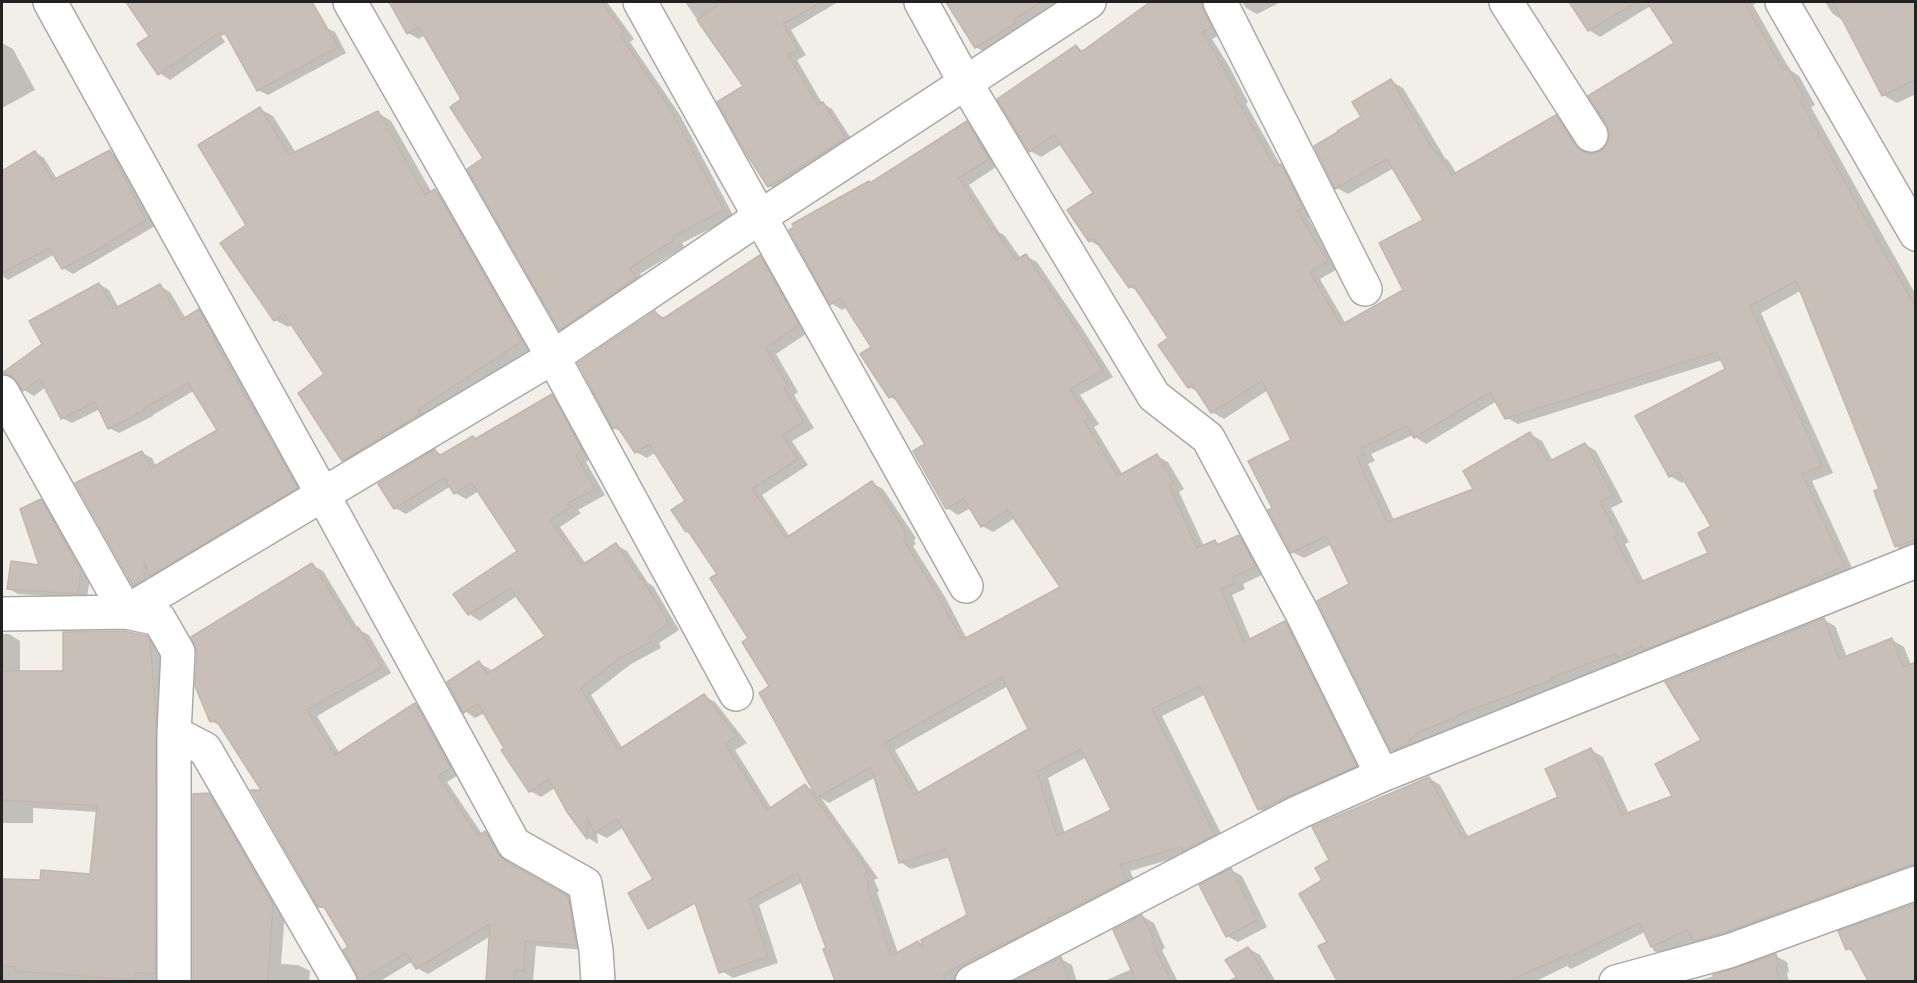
<!DOCTYPE html>
<html>
<head>
<meta charset="utf-8">
<style>
  body { margin:0 }
  #map { position:relative; width:1917px; height:983px; overflow:hidden; background:#f2efe9; font-family:Barlow,sans-serif }
  canvas { display:block }
  .frame { position:absolute; inset:0; border:3px solid #222; pointer-events:none }
</style>
</head>
<body>
<div id="map">
<canvas width="1917" height="983"></canvas>
<div class="frame"></div>
</div>
<script>
const g = document.querySelector('canvas').getContext('2d');
g.lineJoin = 'round';
function fillPath(path, color) {
  g.fillStyle = color;
  g.fill(path, 'evenodd');
}
function shape(rows) {
  const path = new Path2D();
  for (const r of rows) {
    path.moveTo(r[0], r[1]);
    for (let i = 2; i < r.length; i += 2) path.lineTo(r[i], r[i + 1]);
  }
  return path;
}
function trace(path, color, width, dash) {
  g.strokeStyle = color;
  g.lineWidth = width;
  g.lineCap = dash ? 'butt' : 'round';
  g.setLineDash(dash || []);
  g.stroke(path);
}
const shadow = shape([
  [128,2,199,2,216,28,211,14,232,2,290,2,310,35,325,27,335,32,346,53,268,95,258,90,230,38,218,31,225,42,170,80,159,73,151,37],
  [390,2,607,2,634,39,630,42,680,115,734,217,682,243,684,247,640,274,646,285,571,335,560,329,463,99,425,35,419,39,408,33],
  [685,2,838,2,791,30,806,55,797,60,822,103,832,109,854,143,779,192,770,186,746,150,745,87],
  [959,2,1062,2,987,54,976,47,951,7],
  [1153,2,1214,2,1222,34,1212,39,1229,66,1248,102,1246,104,1281,166,1292,172,1314,214,1308,218,1339,268,1320,279,1346,324,1405,290,1425,220,1394,168,1348,194,1337,188,1363,117,1391,81,1403,88,1445,158,1448,160,1457,174,1556,117,1568,124,1587,154,1593,155,1602,152,1676,43,1652,5,1600,37,1589,30,1571,2,1757,2,1753,5,1790,70,1799,76,1815,105,1811,107,1916,295,1916,550,1907,553,1896,546,1881,490,1802,290,1761,313,1833,473,1812,481,1854,572,1561,684,1562,687,1468,721,1469,723,1404,757,1392,750,1351,584,1332,544,1304,558,1292,552,1274,509,1293,441,1268,390,1224,419,1212,412,1200,393,1189,387,1170,338,1141,293,1130,287,1101,247,1090,241,1095,194,1062,144,1041,157,1030,151,1076,47,1084,51],
  [1722,360,1727,370,1670,476,1682,483,1686,480,1713,526,1710,554,1644,582,1625,544,1629,542,1611,508,1623,502,1596,451,1585,444,1553,461,1542,441,1530,434,1475,490,1394,520,1368,464,1375,461,1371,454,1413,435,1415,437,1426,444,1497,401,1507,418,1518,424],
  [1242,2,1281,2,1257,14,1246,8],
  [1825,2,1916,2,1916,94,1897,103,1883,95,1844,21,1833,14],
  [2,43,13,49,35,90,2,108],
  [260,109,273,116,296,153,378,113,391,121,432,193,435,191,448,198,535,349,356,468,343,460,326,375,293,324,288,327,275,320,248,226],
  [967,123,978,129,999,165,969,185,999,232,1005,236,1021,259,1026,256,1037,262,1082,328,1113,377,1080,395,1099,424,1094,427,1123,475,1157,456,1168,462,1184,489,1179,492,1204,546,1215,541,1221,545,1239,537,1250,543,1266,573,1243,584,1245,589,1232,595,1251,640,1285,622,1296,629,1367,772,1270,815,1259,809,1206,694,1162,716,1225,841,1189,854,1130,871,1137,886,953,982,837,982,825,950,828,949,803,882,759,905,778,963,733,978,722,971,698,906,694,903,624,827,607,838,597,833,598,844,588,838,569,811,555,788,541,797,530,791,485,713,475,718,465,711,479,663,490,669,492,673,548,637,517,596,480,621,469,614,519,551,479,491,466,499,455,493,451,486,406,514,395,508,435,451,443,455,473,438,477,440,552,396,563,402,592,457,586,462,605,495,578,510,581,513,560,527,586,564,616,545,627,551,648,583,653,586,679,630,659,643,661,648,631,664,591,695,623,749,704,696,715,702,747,743,735,750,772,809,805,786,815,791,750,639,719,574,692,534,687,531,673,510,687,502,656,452,647,458,636,452,624,433,614,428,655,312,666,319,760,257,771,263,809,332,776,354,798,392,794,395,814,428,792,441,808,465,762,495,790,537,872,483,883,489,916,538,914,540,916,544,913,546,945,597,967,639,1063,587,1015,518,993,532,982,526,971,508,958,515,947,508,927,445,899,402,890,397,873,348,847,307,842,310,831,303,871,184],
  [1008,686,1030,730,920,794,895,750],
  [1087,757,1113,811,1065,834,1048,778],
  [876,777,900,862,911,869,950,857,969,916,924,946,918,943,898,953,877,892,879,891,874,880,878,878,821,798,829,803],
  [35,152,44,158,57,179,110,152,120,157,155,226,73,274,63,268,55,254,8,280,2,276,2,173],
  [99,284,109,290,119,308,160,286,170,292,186,319,199,311,209,317,306,494,144,591,134,585,142,453,152,458,156,466,219,431,195,390,153,415,153,416,119,433,109,428,100,409,72,423,62,418,46,387,34,396,24,390,17,380,2,374,44,345],
  [41,501,50,506,90,577,87,598,18,594,9,589,41,566],
  [312,565,323,571,359,630,369,635,391,673,317,716,340,754,415,704,426,710,460,774,447,782,482,834,485,832,496,838,508,861,515,867,578,904,586,950,536,946,533,982,487,982,491,936,428,974,417,968,413,961,379,982,360,981,350,947,329,911,319,906,263,791,222,727,211,721],
  [1824,620,1835,626,1847,657,1892,640,1904,647,1911,665,1916,749,1916,873,1666,958,1654,951,1645,932,1571,969,1567,966,1534,982,1339,982,1320,947,1329,942,1324,881,1331,861,1429,778,1440,785,1469,838,1560,798,1591,750,1603,757,1629,814,1675,797,1704,740],
  [2,634,9,634,20,641,20,673,65,673,146,637,158,644,161,649,166,982,2,982,2,880,42,882,91,876,98,812,33,808,33,823,2,823],
  [209,795,220,802,285,912,281,964,298,965,310,971,309,982,194,982,194,796],
  [1231,870,1242,876,1267,927,1238,942,1227,936],
  [1916,904,1916,982,1870,982,1855,953,1847,949],
  [1142,916,1154,923,1165,948,1162,950,1178,982,1102,982,1132,969],
  [1248,948,1260,955,1276,982,1225,982,1237,976],
  [1776,956,1787,962,1789,972,1787,973,1789,982,1694,982,1734,970],
  [1061,959,1072,965,1077,982,1019,982]
]);
const building = shape([
  [126,2,312,2,338,47,257,91,225,33,221,35,220,32,158,75,137,44,149,36,126,2],
  [389,2,602,2,624,32,620,35,669,107,724,210,672,237,674,240,630,268,636,278,559,330,467,169,483,158,450,107,461,99,419,27,407,34,389,2],
  [722,2,822,2,783,24,798,50,788,55,818,105,823,102,846,138,768,187,744,150,717,102,743,86,697,20,722,2],
  [946,2,1042,2,1014,19,1016,23,975,48,946,2],
  [1150,2,1201,2,1203,10,1212,27,1202,32,1218,58,1238,95,1235,97,1275,167,1281,164,1303,208,1297,211,1328,261,1310,272,1341,325,1403,290,1379,243,1423,220,1387,159,1335,189,1314,146,1338,132,1337,131,1361,117,1352,102,1391,79,1435,153,1437,152,1452,175,1556,115,1576,146,1583,152,1592,154,1602,150,1607,144,1610,134,1607,125,1588,96,1674,43,1647,2,1744,2,1783,70,1788,67,1804,98,1800,100,1875,237,1916,307,1916,539,1895,547,1874,491,1879,489,1796,281,1750,306,1822,466,1802,474,1844,566,1811,581,1811,583,1644,650,1642,646,1617,658,1615,654,1550,678,1552,680,1458,715,1458,716,1415,734,1416,736,1409,740,1410,743,1391,751,1317,601,1349,584,1326,536,1291,553,1268,510,1272,508,1248,461,1291,440,1262,381,1211,413,1193,385,1188,388,1158,345,1168,338,1133,285,1129,288,1094,238,1089,242,1067,210,1093,193,1054,135,1029,152,997,99,1076,45,1081,52,1150,2],
  [1717,352,1725,369,1635,416,1669,477,1679,472,1711,526,1698,533,1708,553,1638,583,1614,537,1618,535,1600,502,1613,495,1585,443,1548,462,1530,432,1463,471,1473,489,1387,522,1357,458,1364,454,1361,448,1407,426,1414,438,1490,392,1505,419,1717,352],
  [1569,2,1637,2,1588,31,1569,2],
  [1833,2,1916,2,1916,79,1882,96,1833,2],
  [260,107,289,155,378,111,425,195,435,189,522,341,418,410,420,414,342,461,298,393,324,374,284,314,274,321,220,243,246,225,198,145,260,107],
  [967,121,989,159,959,178,991,229,994,228,1016,260,1026,254,1071,321,1103,370,1070,389,1089,418,1084,421,1118,476,1157,454,1174,483,1169,485,1197,548,1215,540,1217,545,1239,535,1256,566,1233,577,1235,583,1221,589,1244,642,1285,621,1357,766,1258,810,1200,686,1152,709,1215,835,1183,851,1181,847,1120,865,1127,880,1075,907,1047,919,1048,921,1004,944,1003,943,943,975,947,981,835,981,823,949,826,948,798,873,749,899,768,957,719,973,695,903,648,929,628,893,653,879,617,819,595,833,587,817,587,839,567,812,549,779,529,792,501,750,504,748,478,704,463,713,447,682,479,661,487,674,545,636,510,588,468,615,453,594,517,551,472,483,454,494,444,478,394,509,378,484,435,449,439,456,473,436,475,439,552,394,582,450,576,455,595,489,568,503,571,507,550,520,582,565,616,543,640,579,642,578,669,623,649,637,651,642,620,658,581,688,618,750,704,694,737,736,725,744,767,810,805,784,869,872,864,874,869,885,867,886,891,956,918,941,923,948,921,940,967,915,946,849,899,863,871,767,817,798,759,693,769,686,742,642,748,638,710,578,717,574,688,531,686,532,671,510,685,501,649,444,635,453,617,426,613,429,578,363,655,311,661,320,760,255,799,325,766,348,788,386,784,388,804,422,782,435,798,459,752,489,786,538,872,481,906,532,904,533,906,537,903,539,934,589,962,640,1060,587,1008,510,981,527,964,499,946,509,913,451,925,444,893,395,889,398,860,354,871,347,840,298,830,305,789,230,794,227,792,224,869,181,870,183,967,121],
  [1002,677,1028,729,914,795,885,743,1002,677],
  [1081,749,1111,810,1057,836,1037,772,1081,749],
  [110,150,146,220,110,242,110,243,62,269,49,248,2,273,2,171,35,151,53,180,110,150],
  [99,283,114,309,160,284,181,320,199,309,216,340,214,341,298,488,150,576,144,561,145,579,133,586,75,483,142,451,151,468,217,430,188,383,144,409,144,411,108,429,95,402,61,419,40,379,23,391,12,376,2,373,42,344,29,321,99,283],
  [41,499,81,571,78,594,7,589,11,561,39,565,20,509,41,499],
  [312,563,354,630,358,627,382,667,307,710,335,755,415,703,451,768,438,776,478,836,485,831,498,853,504,860,568,896,576,945,525,941,524,971,515,970,514,981,486,981,490,924,416,969,406,953,359,981,356,973,343,950,348,947,324,907,318,907,251,790,261,790,216,720,210,722,195,686,197,653,191,637,312,563],
  [1824,618,1839,659,1892,638,1903,667,1916,662,1916,865,1910,865,1723,933,1694,941,1687,930,1651,947,1640,923,1569,957,1568,954,1509,981,1337,981,1318,946,1327,942,1299,894,1322,880,1315,868,1329,860,1312,827,1429,777,1463,839,1558,797,1545,769,1591,748,1622,815,1672,796,1655,764,1701,740,1665,682,1824,618],
  [124,631,147,636,150,641,156,712,155,974,135,973,134,980,14,971,15,967,2,966,2,879,40,880,41,870,90,874,97,806,2,800,2,671,63,671,63,632,124,631],
  [209,793,273,905,268,981,193,981,193,794,209,793],
  [1231,868,1257,920,1226,937,1199,885,1231,868],
  [1916,903,1916,981,1868,981,1850,947,1846,950,1838,931,1916,903],
  [1142,915,1155,942,1152,943,1171,981,1136,981,1113,930,1142,915],
  [1248,947,1269,981,1239,981,1225,960,1248,947],
  [1776,954,1779,966,1776,967,1779,981,1716,981,1713,975,1776,954],
  [1061,957,1069,981,1017,981,1017,980,1061,957]
]);
const minor = shape([
  [50,2,323,495,514,844,585,884,596,950,598,982],
  [350,2,553,357,736,694],
  [640,2,966,586],
  [921,2,965,82,1154,396,1208,438,1302,613,1382,775],
  [1220,2,1365,289],
  [1506,2,1591,135],
  [1782,2,1916,234],
  [2,392,126,612,159,619,178,652,174,733,174,982],
  [2,614,126,612,553,357,760,217,1089,2],
  [174,733,205,749,340,982],
  [972,982,1299,812,1382,775,1916,561],
  [1616,982,1729,951,1916,883]
]);
fillPath(shadow, '#0003');
fillPath(building, '#c7bfb8');
trace(building, '#c4b6ab', 1.5);
trace(minor, '#a9a9a9', 36);
trace(minor, '#fff', 33);
</script>
</body>
</html>
